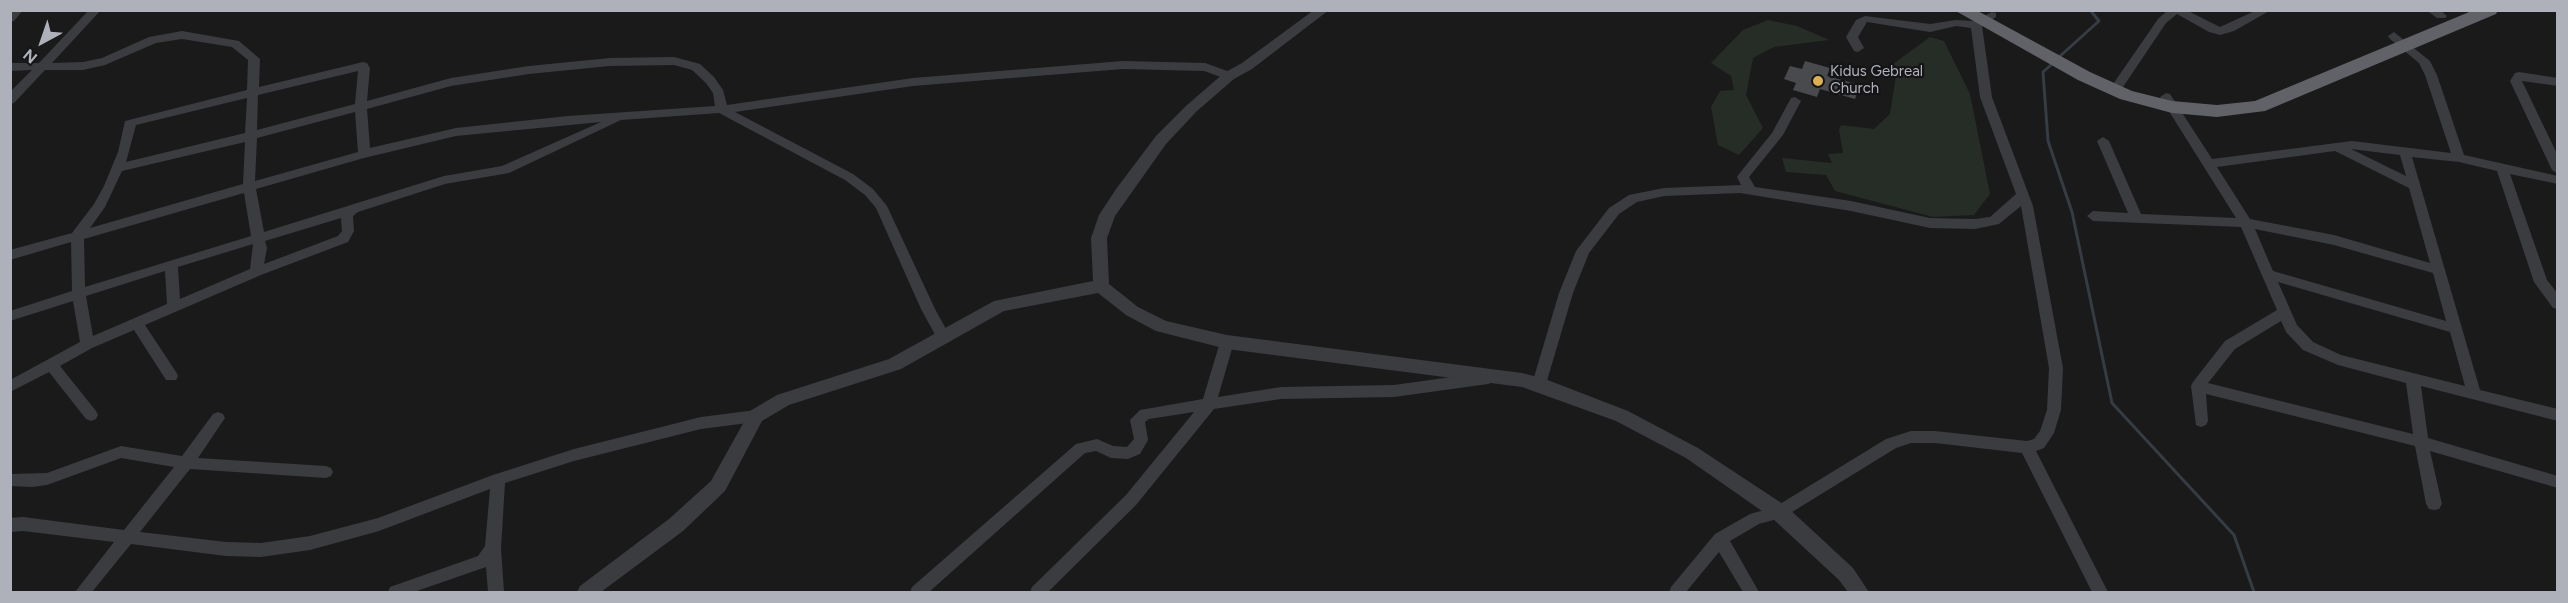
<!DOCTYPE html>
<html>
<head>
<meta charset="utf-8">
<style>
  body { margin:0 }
  #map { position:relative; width:2568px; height:603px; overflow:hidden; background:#1a1a1b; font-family:Figtree,sans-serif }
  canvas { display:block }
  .frame { position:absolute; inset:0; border:12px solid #aeb1b9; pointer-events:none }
  .north { position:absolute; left:12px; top:12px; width:60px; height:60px; -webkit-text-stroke:4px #151517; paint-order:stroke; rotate:220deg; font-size:16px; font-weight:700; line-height:24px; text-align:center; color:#aeb1b9 }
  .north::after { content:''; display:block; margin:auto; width:21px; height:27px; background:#aeb1b9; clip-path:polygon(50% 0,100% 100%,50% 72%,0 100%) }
</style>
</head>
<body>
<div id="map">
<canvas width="2568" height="603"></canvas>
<div class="frame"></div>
<div class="north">N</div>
</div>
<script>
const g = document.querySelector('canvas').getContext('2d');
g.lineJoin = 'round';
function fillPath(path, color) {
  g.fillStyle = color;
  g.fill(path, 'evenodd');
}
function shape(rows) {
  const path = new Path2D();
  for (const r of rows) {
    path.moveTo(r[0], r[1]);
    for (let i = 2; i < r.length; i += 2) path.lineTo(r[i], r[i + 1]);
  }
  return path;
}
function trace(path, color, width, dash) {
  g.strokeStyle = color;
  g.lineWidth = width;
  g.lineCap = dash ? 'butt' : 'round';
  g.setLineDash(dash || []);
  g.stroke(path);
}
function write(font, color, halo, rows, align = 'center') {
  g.font = font + ' Figtree,sans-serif';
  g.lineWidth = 4.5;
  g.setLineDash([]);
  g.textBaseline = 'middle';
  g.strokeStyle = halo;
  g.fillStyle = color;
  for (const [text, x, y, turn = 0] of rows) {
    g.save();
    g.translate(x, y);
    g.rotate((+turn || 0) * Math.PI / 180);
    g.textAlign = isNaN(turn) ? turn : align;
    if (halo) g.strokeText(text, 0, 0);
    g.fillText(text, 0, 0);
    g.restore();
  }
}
const green = shape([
  [1768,20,1797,26,1829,40,1774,47,1753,58,1746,95,1763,128,1739,155,1718,145,1711,107,1720,91,1734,90,1731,76,1711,63,1743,30],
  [1930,37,1944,41,1970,94,1990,194,1974,215,1933,217,1835,191,1826,175,1786,172,1782,158,1832,163,1828,154,1843,153,1839,130,1841,125,1874,129,1890,114,1896,76,1893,64]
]);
const stream = shape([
  [2059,57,2099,21,2090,10],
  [2052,64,2043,72,2048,141,2072,212,2112,403,2234,535,2254,592]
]);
const building = shape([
  [1805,61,1830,68,1827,76,1860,85,1855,99,1820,89,1817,97,1793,90,1796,83,1784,79,1790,66,1802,69]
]);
const minor = shape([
  [11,10,23,10,14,21,10,22,11,10],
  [89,10,101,10,52,63,83,62,102,58,149,37,182,31,239,41,260,59,259,87,363,62,367,63,370,68,367,101,451,78,529,66,610,58,674,57,700,64,714,77,723,90,727,105,913,78,1123,61,1205,63,1233,73,1235,76,1229,80,1204,71,1123,69,913,86,735,112,853,174,873,189,887,206,935,309,951,338,949,342,944,343,939,342,921,309,876,208,865,195,845,180,719,113,621,120,509,173,445,184,358,212,353,216,354,231,348,242,261,275,145,325,176,372,178,376,176,380,166,380,134,330,92,348,60,366,96,411,98,415,96,419,91,421,86,419,49,372,10,392,10,380,80,342,73,301,10,321,10,311,72,291,71,242,10,260,10,250,72,233,94,204,104,186,118,152,125,121,247,90,248,60,232,47,182,39,156,43,105,65,83,70,45,70,14,103,10,104,10,92,32,70,10,71,10,63,39,63,89,10],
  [674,65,692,70,706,83,713,93,715,106,568,116,456,128,370,148,367,109,451,86,529,74,610,66,674,65],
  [358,71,355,104,257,130,258,95,358,71],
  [247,98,245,133,126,162,136,125,247,98],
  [355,112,358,152,255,181,257,138,355,112],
  [601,122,502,166,444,176,264,232,256,189,364,158,456,136,601,122],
  [245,142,243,184,90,228,105,207,122,171,245,142],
  [244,193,251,236,85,287,84,239,244,193],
  [341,218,342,231,338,236,264,264,267,248,265,241,341,218],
  [253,244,250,269,180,299,178,267,253,244],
  [165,271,167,304,93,336,86,296,165,271],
  [2168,10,2186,10,2220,27,2257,10,2271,10,2234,31,2220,35,2209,32,2177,14,2166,23,2119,93,2111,93,2109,90,2111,87,2158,19,2168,10],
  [2426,10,2440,10,2447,16,2445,18,2437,18,2426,10],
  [1992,12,1996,13,1996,17,1982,26,1992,97,2033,206,2063,368,2061,410,2054,433,2044,448,2036,451,2108,592,2092,592,2022,453,1935,443,1911,443,1896,448,1784,517,1759,524,1730,541,1759,592,1743,592,1719,552,1686,592,1669,592,1671,587,1715,534,1750,514,1775,507,1886,439,1911,431,1935,431,2027,441,2034,439,2040,431,2047,410,2049,368,2021,206,1999,224,1975,229,1930,228,1851,211,1740,193,1664,196,1637,202,1619,214,1589,253,1573,293,1546,384,1544,388,1539,390,1534,388,1532,384,1559,293,1576,251,1609,208,1629,195,1664,188,1741,185,1737,177,1739,174,1772,133,1791,98,1795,97,1801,101,1783,135,1749,177,1755,187,1851,201,1930,218,1975,219,1990,217,2016,194,1980,97,1971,28,1956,26,1930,32,1867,22,1858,37,1864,48,1858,52,1854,51,1846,37,1856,20,1865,16,1930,24,1956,20,1974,21,1992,12],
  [2394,32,2430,61,2437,75,2464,155,2558,176,2558,184,2510,174,2547,280,2558,294,2558,309,2553,308,2534,282,2497,171,2459,162,2412,157,2480,390,2558,409,2558,421,2421,386,2428,438,2558,476,2558,488,2430,451,2442,504,2439,509,2434,510,2429,509,2426,504,2415,446,2206,394,2208,421,2206,425,2201,427,2196,425,2191,386,2193,382,2225,341,2277,310,2241,227,2093,221,2087,216,2093,211,2128,213,2097,141,2103,137,2109,141,2141,214,2236,218,2160,97,2166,93,2170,94,2212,159,2352,141,2451,153,2425,75,2419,63,2390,39,2388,36,2394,32],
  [2351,149,2400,155,2406,176,2351,149],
  [2335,151,2409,188,2430,263,2334,235,2250,219,2217,167,2335,151],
  [2255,229,2334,245,2433,273,2446,321,2273,271,2255,229],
  [2278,282,2450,332,2465,386,2341,355,2313,342,2297,325,2278,282],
  [2281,321,2286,332,2303,350,2338,365,2406,383,2413,434,2208,383,2235,349,2281,321],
  [2519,72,2558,78,2558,86,2522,81,2558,156,2558,174,2552,170,2510,81,2515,73,2519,72],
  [1227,337,1232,338,1234,342,1218,397,1281,387,1394,385,1488,372,1493,374,1495,378,1493,382,1488,384,1394,397,1281,399,1214,409,1136,505,1048,592,1030,592,1032,587,1126,495,1194,412,1149,419,1145,422,1148,440,1140,454,1128,459,1111,458,1096,451,1085,453,929,592,910,592,912,587,1076,444,1097,439,1113,446,1127,447,1134,439,1130,420,1140,410,1203,399,1220,342,1222,338,1227,337],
  [756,410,761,412,763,416,761,420,756,422,701,429,574,461,505,483,501,548,504,592,488,592,486,567,414,592,388,592,390,587,478,556,485,546,490,489,379,531,310,550,261,557,226,556,131,544,92,592,75,592,114,542,23,531,10,532,10,518,23,517,124,530,174,467,121,458,47,485,32,487,10,486,10,474,47,473,121,446,182,456,213,414,218,412,223,414,225,418,198,458,326,466,331,468,333,472,331,476,326,478,190,469,140,532,226,542,261,543,310,536,378,518,493,475,574,449,701,417,756,410]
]);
const tertiary = shape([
  [1314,10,1329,10,1252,69,1234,79,1197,111,1166,144,1115,216,1107,238,1109,284,1138,307,1166,321,1227,335,1522,373,1545,379,1628,411,1698,448,1786,506,1853,568,1869,592,1848,592,1839,580,1772,518,1686,458,1616,421,1522,387,1227,349,1156,331,1126,315,1098,293,1004,311,901,369,789,405,762,421,725,491,683,531,601,592,577,592,580,586,669,519,711,481,750,411,777,395,889,359,994,301,1093,281,1091,238,1099,215,1116,189,1156,136,1187,105,1224,73,1242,63,1314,10]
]);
const trunk = shape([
  [1954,10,1976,10,2090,72,2132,91,2172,101,2217,105,2255,101,2474,10,2498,10,2496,14,2265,111,2217,117,2172,113,2120,99,2078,80,1954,10]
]);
const markers = [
  [1818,81,6,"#ddaf50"]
];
const poiNames = [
  ["Kidus Gebreal",1830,72],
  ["Church",1830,89]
];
fillPath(green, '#262d27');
trace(stream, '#353c43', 3);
fillPath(building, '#494a4d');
fillPath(minor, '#3b3c40');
fillPath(tertiary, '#3b3c40');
fillPath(trunk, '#606268');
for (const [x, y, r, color] of markers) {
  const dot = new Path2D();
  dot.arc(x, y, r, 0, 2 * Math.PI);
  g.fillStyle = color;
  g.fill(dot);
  trace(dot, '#151517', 2);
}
write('15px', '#aeb1b9', '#151517', poiNames, 'left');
</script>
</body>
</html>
